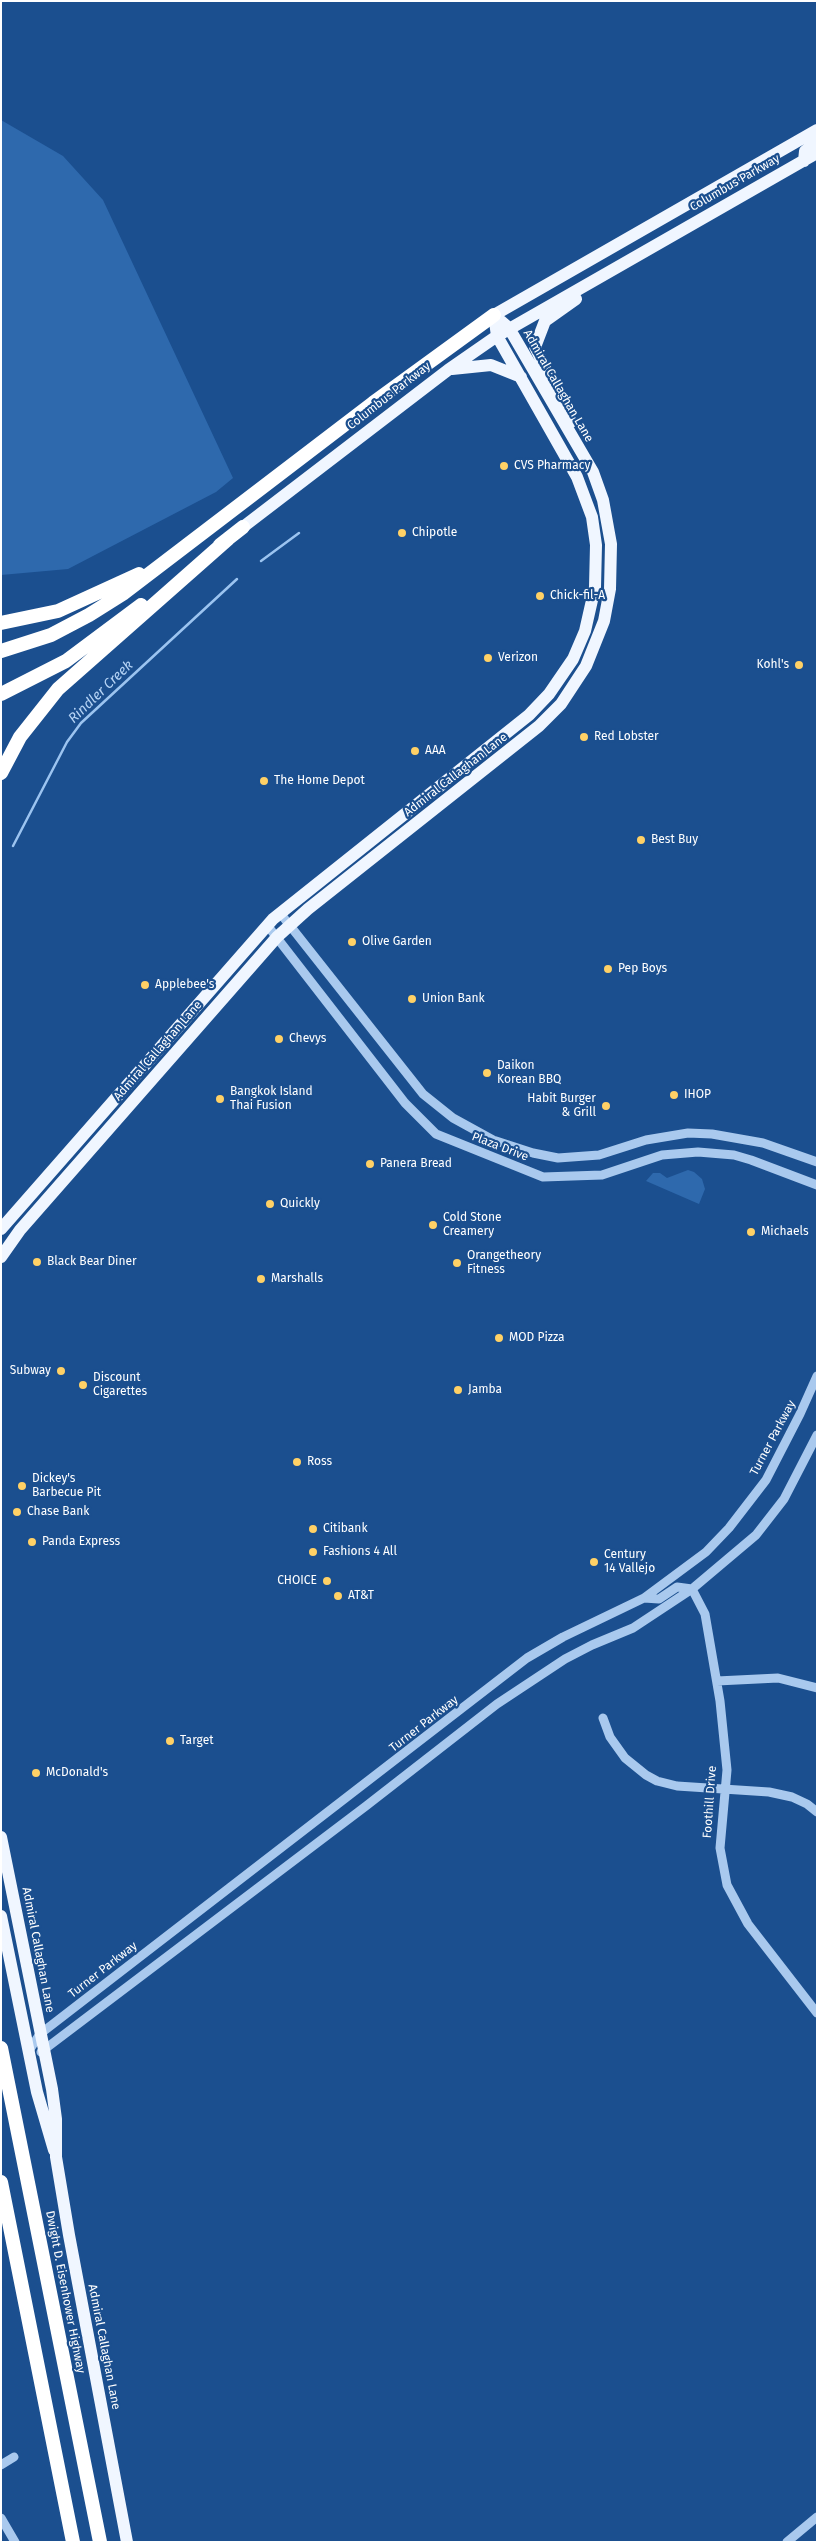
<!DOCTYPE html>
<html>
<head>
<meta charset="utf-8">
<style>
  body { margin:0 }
  #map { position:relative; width:818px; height:2543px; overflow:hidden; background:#1b4f8f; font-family:"Fira Sans",sans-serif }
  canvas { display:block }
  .frame { position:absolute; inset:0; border:2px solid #fff; pointer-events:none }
</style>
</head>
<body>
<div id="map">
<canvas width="818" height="2543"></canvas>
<div class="frame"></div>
</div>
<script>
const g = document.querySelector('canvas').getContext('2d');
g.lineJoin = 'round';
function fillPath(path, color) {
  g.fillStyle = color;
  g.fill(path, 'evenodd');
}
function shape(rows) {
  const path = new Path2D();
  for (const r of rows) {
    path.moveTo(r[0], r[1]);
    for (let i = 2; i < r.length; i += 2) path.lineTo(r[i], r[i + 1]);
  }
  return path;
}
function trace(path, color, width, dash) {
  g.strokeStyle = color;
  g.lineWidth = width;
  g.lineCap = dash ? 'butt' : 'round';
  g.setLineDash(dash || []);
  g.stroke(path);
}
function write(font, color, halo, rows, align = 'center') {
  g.font = font + ' "Fira Sans",sans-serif';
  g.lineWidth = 4.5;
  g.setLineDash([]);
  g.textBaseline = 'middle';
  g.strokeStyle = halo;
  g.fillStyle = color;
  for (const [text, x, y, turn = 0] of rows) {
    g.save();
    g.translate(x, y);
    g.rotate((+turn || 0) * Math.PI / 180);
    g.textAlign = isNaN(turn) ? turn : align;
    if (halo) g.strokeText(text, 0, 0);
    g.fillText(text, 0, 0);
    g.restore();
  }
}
const green = shape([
  [1,120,63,156,103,200,233,478,216,492,68,569,1,575],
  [688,1170,694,1172,702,1179,705,1189,699,1204,646,1181,653,1173,660,1173,667,1178]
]);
const stream = shape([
  [261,561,299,533],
  [13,846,67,742,81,723,237,579]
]);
const minor = shape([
  [280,913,423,1094,453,1118,493,1140,533,1153,558,1158,599,1155,646,1140,688,1133,712,1134,763,1143,817,1162],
  [267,925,405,1103,436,1134,543,1177,602,1175,662,1155,698,1152,734,1155,751,1160,817,1185],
  [644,1598,659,1599,677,1587,692,1589,705,1614,720,1701,727,1770,720,1848,727,1885,748,1924,817,2013],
  [717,1681,778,1678,817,1688],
  [603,1718,610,1737,625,1758,646,1775,657,1781,677,1786,769,1792,792,1797,807,1804,817,1812],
  [28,2052,40,2034,527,1658,563,1637,644,1598,706,1552,729,1528,766,1480,800,1414,817,1376],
  [41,2052,366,1806,497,1704,565,1659,592,1645,633,1628,692,1589,756,1535,784,1499,817,1435],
  [1,2465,14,2457],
  [1,2518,15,2542],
  [787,2542,817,2517]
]);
const major = shape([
  [804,161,805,151,817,142],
  [494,315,817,130],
  [452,369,491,365,521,377],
  [571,422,535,347,545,321,576,299],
  [243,527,448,370,497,336,817,153],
  [1,1229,273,919,529,715,549,694,573,659,585,631,595,587,596,545,592,517,577,477,497,336,494,315],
  [1,1257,20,1230,277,937,308,909,539,726,561,704,586,666,604,621,610,589,611,544,603,500,593,472,509,328,494,315],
  [1,1837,52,2089,56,2119,56,2157,69,2235,127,2542],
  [1,1916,37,2092,54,2150]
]);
const highway = shape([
  [220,545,243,527],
  [1,623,58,611,139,574],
  [1,651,51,635,89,615,124,593,373,403,494,315],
  [1,694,66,661,141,605],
  [1,773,20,737,58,689,228,539],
  [1,2048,100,2542],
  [1,2182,73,2542]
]);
const markers = [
  [504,466,5,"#ffd166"],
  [402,533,5,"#ffd166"],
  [540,596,5,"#ffd166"],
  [488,658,5,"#ffd166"],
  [799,665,5,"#ffd166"],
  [584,737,5,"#ffd166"],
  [415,751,5,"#ffd166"],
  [264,781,5,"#ffd166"],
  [641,840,5,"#ffd166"],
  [352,942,5,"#ffd166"],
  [608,969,5,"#ffd166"],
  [145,985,5,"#ffd166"],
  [412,999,5,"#ffd166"],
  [279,1039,5,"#ffd166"],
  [487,1073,5,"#ffd166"],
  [674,1095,5,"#ffd166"],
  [220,1099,5,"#ffd166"],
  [606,1106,5,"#ffd166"],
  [370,1164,5,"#ffd166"],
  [270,1204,5,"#ffd166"],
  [433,1225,5,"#ffd166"],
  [751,1232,5,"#ffd166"],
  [37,1262,5,"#ffd166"],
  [457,1263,5,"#ffd166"],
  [261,1279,5,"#ffd166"],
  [499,1338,5,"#ffd166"],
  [61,1371,5,"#ffd166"],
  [83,1385,5,"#ffd166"],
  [458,1390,5,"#ffd166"],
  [297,1462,5,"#ffd166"],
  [22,1486,5,"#ffd166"],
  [17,1512,5,"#ffd166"],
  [313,1529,5,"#ffd166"],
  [32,1542,5,"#ffd166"],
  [313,1552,5,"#ffd166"],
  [594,1562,5,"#ffd166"],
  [327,1581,5,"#ffd166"],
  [338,1596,5,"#ffd166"],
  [170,1741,5,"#ffd166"],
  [36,1773,5,"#ffd166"]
];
const streetNames = [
  ["Columbus Parkway",735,183,-30],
  ["Admiral Callaghan Lane",558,386,60],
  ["Columbus Parkway",389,396,-38],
  ["Admiral Callaghan Lane",456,775,-38],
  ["Admiral Callaghan Lane",158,1051,-49],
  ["Plaza Drive",500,1147,21],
  ["Turner Parkway",773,1438,-62],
  ["Turner Parkway",424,1724,-38],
  ["Foothill Drive",710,1802,-86],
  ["Admiral Callaghan Lane",38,1950,79],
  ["Turner Parkway",103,1970,-38],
  ["Dwight D. Eisenhower Highway",65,2292,79],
  ["Admiral Callaghan Lane",104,2347,79]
];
const poiNames = [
  ["CVS Pharmacy",514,466],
  ["Chipotle",412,533],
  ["Chick-fil-A",550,596],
  ["Verizon",498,658],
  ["Kohl's",789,665,"right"],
  ["Red Lobster",594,737],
  ["AAA",425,751],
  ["The Home Depot",274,781],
  ["Best Buy",651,840],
  ["Olive Garden",362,942],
  ["Pep Boys",618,969],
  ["Applebee's",155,985],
  ["Union Bank",422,999],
  ["Chevys",289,1039],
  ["Daikon",497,1066],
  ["Korean BBQ",497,1080],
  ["Bangkok Island",230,1092],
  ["Thai Fusion",230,1106],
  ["IHOP",684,1095],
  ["Habit Burger",596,1099,"right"],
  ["& Grill",596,1113,"right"],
  ["Panera Bread",380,1164],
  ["Quickly",280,1204],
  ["Cold Stone",443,1218],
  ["Creamery",443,1232],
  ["Michaels",761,1232],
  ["Orangetheory",467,1256],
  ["Fitness",467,1270],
  ["Black Bear Diner",47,1262],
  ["Marshalls",271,1279],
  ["MOD Pizza",509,1338],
  ["Subway",51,1371,"right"],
  ["Discount",93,1378],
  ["Cigarettes",93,1392],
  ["Jamba",468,1390],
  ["Ross",307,1462],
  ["Dickey's",32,1479],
  ["Barbecue Pit",32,1493],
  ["Chase Bank",27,1512],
  ["Citibank",323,1529],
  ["Panda Express",42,1542],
  ["Fashions 4 All",323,1552],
  ["Century",604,1555],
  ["14 Vallejo",604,1569],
  ["CHOICE",317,1581,"right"],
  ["AT&T",348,1596],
  ["Target",180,1741],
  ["McDonald's",46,1773]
];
const waterNames = [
  ["Rindler Creek",101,692,-44]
];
fillPath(green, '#2e69ad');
trace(stream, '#9cc4f0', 2.5);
trace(minor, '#a9c9ee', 9);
trace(major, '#f0f6ff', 12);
trace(highway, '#fff', 14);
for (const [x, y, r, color] of markers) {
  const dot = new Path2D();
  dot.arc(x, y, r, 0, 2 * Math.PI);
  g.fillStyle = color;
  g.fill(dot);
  trace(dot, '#1b4f8f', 2);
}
write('12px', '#fff', '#1b4f8f', streetNames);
write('12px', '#fff', '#1b4f8f', poiNames, 'left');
write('italic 14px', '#b5d3f5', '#1b4f8f', waterNames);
</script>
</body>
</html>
